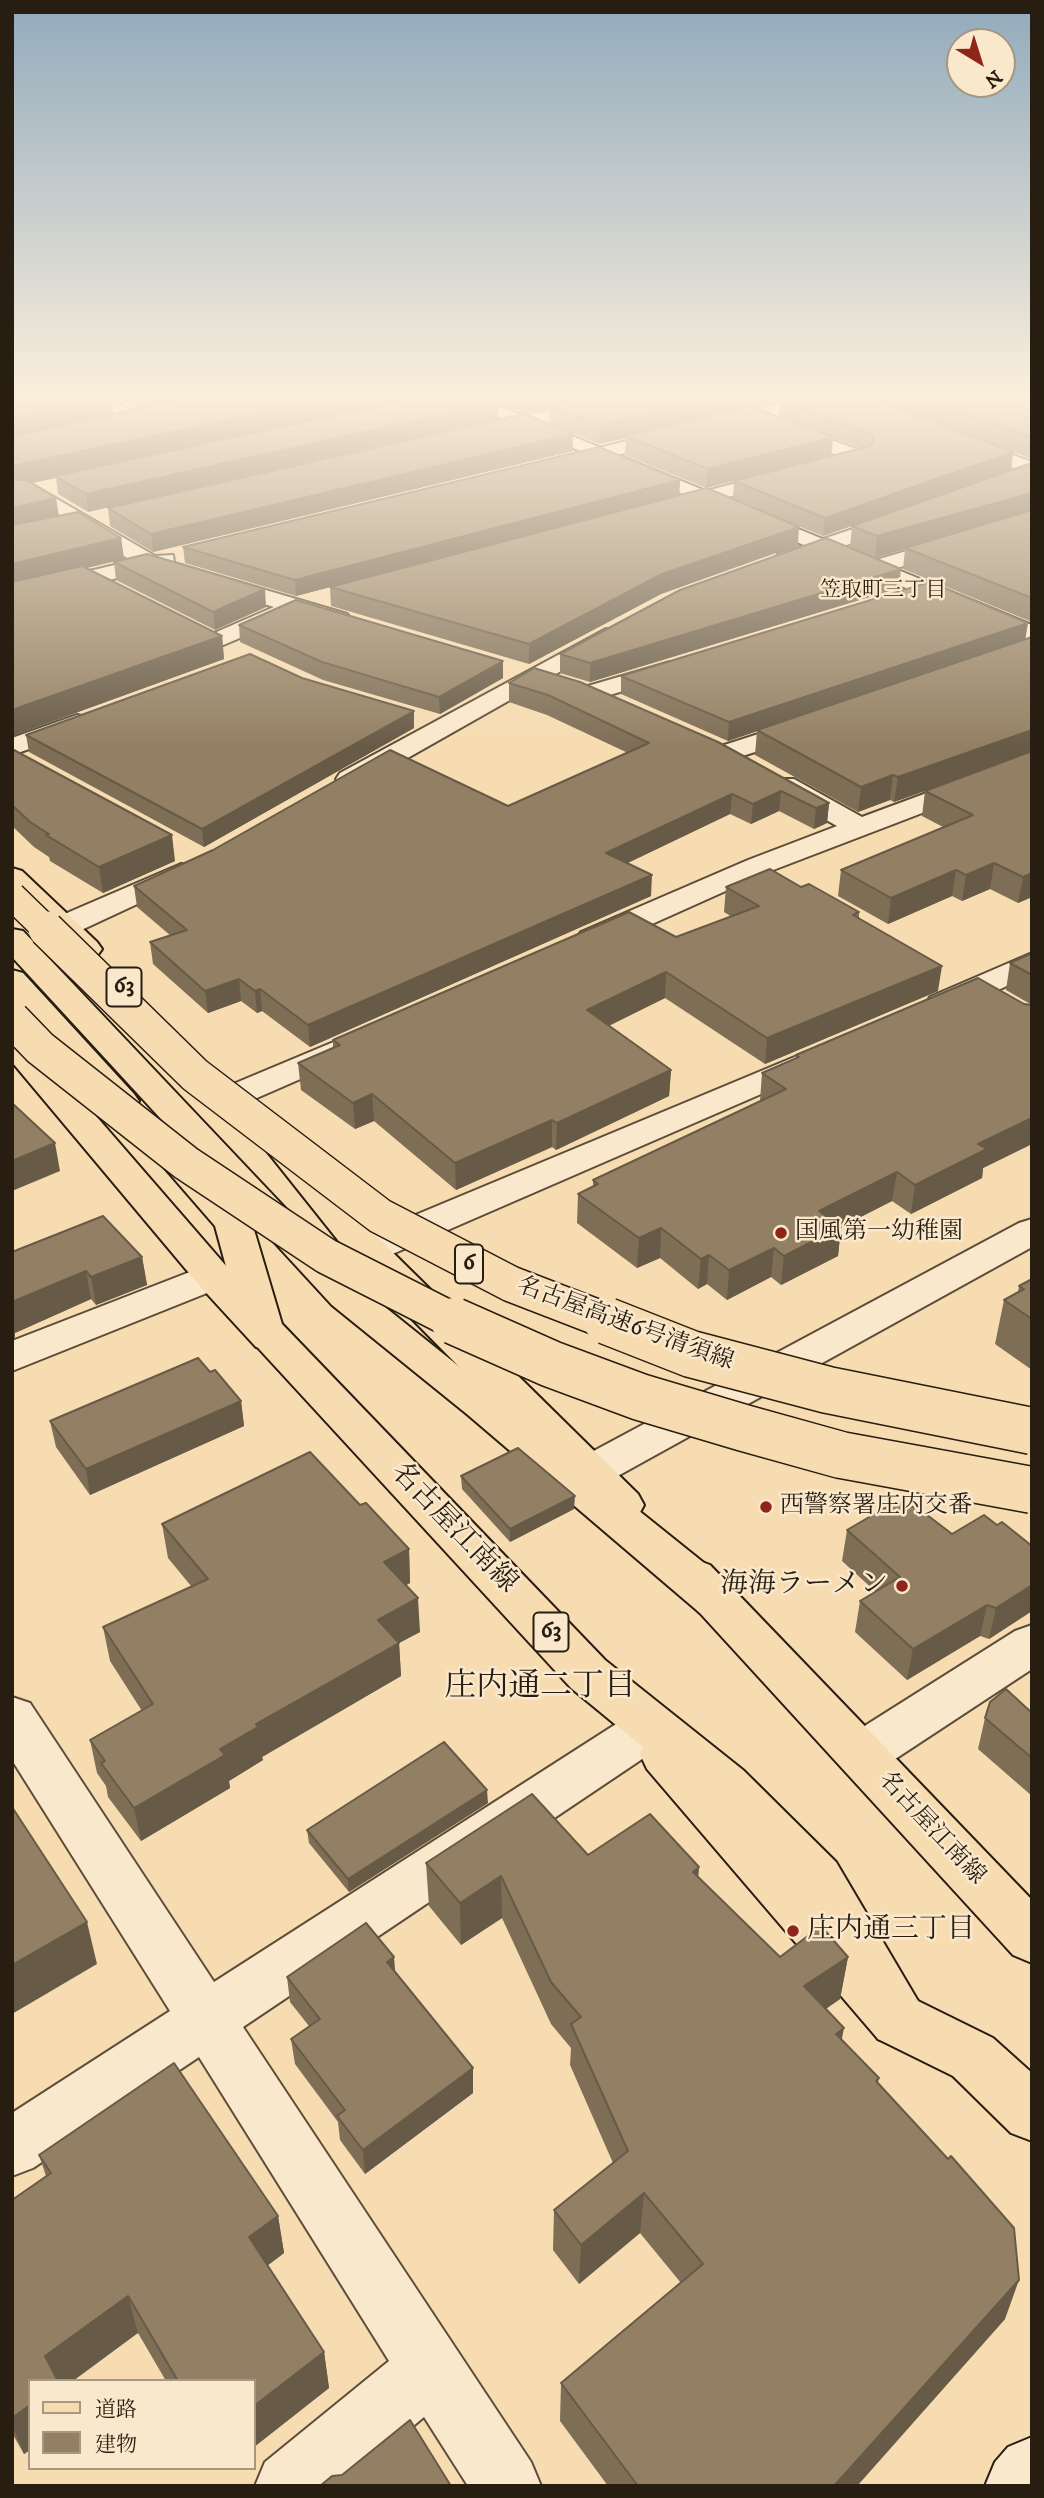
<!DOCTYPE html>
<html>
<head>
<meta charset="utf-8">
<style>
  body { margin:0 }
  #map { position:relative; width:1044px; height:2498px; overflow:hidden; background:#f7dcb2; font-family:"IM FELL DW Pica","Noto Serif JP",serif }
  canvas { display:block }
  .frame { position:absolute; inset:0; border:14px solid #271d10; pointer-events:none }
  .legend { position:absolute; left:28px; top:2379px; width:228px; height:91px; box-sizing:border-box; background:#fae8cd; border:2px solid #a69781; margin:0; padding:9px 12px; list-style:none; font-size:21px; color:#271d10 }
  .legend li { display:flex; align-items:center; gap:14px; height:35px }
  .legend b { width:35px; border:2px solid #a69781 }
  .north { position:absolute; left:946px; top:28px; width:70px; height:70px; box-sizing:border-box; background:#fae8cd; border:2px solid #a69781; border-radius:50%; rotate:142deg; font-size:19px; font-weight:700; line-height:28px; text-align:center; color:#271d10 }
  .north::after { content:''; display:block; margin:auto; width:24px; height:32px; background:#8f2418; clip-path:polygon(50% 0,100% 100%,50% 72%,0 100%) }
</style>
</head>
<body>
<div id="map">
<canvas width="1044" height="2498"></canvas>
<div class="frame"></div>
<ul class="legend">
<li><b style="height:9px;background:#f7dcb2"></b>道路</li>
<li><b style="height:19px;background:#938064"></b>建物</li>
</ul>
<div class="north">N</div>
</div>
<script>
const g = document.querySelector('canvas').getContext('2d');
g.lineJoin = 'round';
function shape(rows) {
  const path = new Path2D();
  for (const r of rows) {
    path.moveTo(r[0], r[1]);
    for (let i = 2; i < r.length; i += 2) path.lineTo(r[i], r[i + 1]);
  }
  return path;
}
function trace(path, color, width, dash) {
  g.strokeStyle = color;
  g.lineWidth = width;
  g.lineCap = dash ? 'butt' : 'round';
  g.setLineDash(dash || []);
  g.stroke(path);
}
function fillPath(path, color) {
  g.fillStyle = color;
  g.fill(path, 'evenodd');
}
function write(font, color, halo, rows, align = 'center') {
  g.font = font + ' "IM FELL DW Pica","Noto Serif JP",serif';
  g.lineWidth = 5;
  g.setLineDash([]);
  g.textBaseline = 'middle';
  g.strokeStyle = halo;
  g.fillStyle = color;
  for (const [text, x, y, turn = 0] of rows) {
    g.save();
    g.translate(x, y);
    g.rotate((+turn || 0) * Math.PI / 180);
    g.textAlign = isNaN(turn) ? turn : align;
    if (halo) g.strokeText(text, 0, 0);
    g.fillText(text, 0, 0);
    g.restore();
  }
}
const street = shape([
  [82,397,106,397,149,420,147,424,133,424,82,397],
  [608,397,642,397,639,401,484,437,474,431,477,427,608,397],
  [807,397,839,397,836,401,556,470,546,464,549,460,807,397],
  [782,422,867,453,870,457,867,461,674,511,660,511,657,507,660,503,840,456,775,432,773,428,775,424,782,422],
  [962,436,1032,462,1032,475,955,446,952,442,962,436],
  [33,485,155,556,173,555,174,563,347,614,351,619,347,624,339,626,296,614,214,649,205,647,202,642,205,637,274,607,151,570,12,603,12,589,132,561,26,495,23,491,33,485],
  [901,513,908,515,912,519,908,523,794,564,786,566,775,559,778,554,901,513],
  [1032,514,1032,527,874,575,863,568,866,563,1032,514],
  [606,629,614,631,618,636,614,641,360,785,350,787,340,785,336,779,340,773,606,629],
  [670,662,679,664,682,669,679,674,590,701,581,698,577,693,581,688,670,662],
  [77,715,86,717,90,723,86,729,12,755,12,738,77,715],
  [805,719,814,721,818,727,814,733,727,761,718,759,714,753,718,747,805,719],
  [1032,754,1032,771,768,872,603,946,592,948,581,946,576,939,581,932,748,860,837,826,774,791,770,785,774,779,794,779,862,817,1032,754],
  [181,864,191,867,196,873,191,879,75,933,64,935,53,933,49,926,53,919,181,864],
  [1032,953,1032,974,954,1011,942,1014,930,1011,926,1004,930,997,1032,953],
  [348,1036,360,1039,365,1046,360,1053,250,1101,238,1104,226,1101,221,1094,226,1087,348,1036],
  [809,1051,821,1054,826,1061,821,1068,381,1259,367,1262,353,1259,348,1250,353,1241,809,1051],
  [1032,1219,1032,1247,605,1483,590,1488,575,1483,568,1472,575,1461,1019,1223,1032,1219],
  [213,1263,227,1267,233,1276,227,1285,12,1371,12,1341,213,1263],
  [1032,1625,1032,1669,880,1769,862,1775,844,1769,837,1754,844,1739,1015,1631,1032,1625],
  [12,1697,30,1703,214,1982,627,1717,645,1711,663,1717,670,1731,663,1745,243,2027,531,2462,541,2486,468,2486,424,2417,342,2486,255,2486,265,2462,389,2361,199,2057,33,2168,12,2176,12,2113,170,2011,12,1760,12,1697]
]);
const secondary = shape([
  [452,397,477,397,1032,625,1032,641,452,397],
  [1032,2437,1032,2486,985,2486,995,2462,1008,2447,1032,2437]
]);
const primary = shape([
  [12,868,22,871,97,942,102,949,97,956,86,958,75,956,12,894,12,868],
  [12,1030,24,1033,227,1267,284,1327,290,1337,284,1347,270,1350,256,1347,199,1285,12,1062,12,1030],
  [285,1140,298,1143,381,1241,638,1494,644,1505,638,1516,622,1521,606,1516,353,1259,267,1151,272,1143,285,1140],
  [694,1559,710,1565,1032,1900,1032,1963,1013,1955,678,1589,671,1577,678,1565,694,1559],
  [665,1733,683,1739,918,2001,993,2038,1032,2073,1032,2141,1011,2133,953,2076,878,2039,647,1769,640,1754,647,1739,665,1733]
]);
const highway = shape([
  [12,929,23,931,360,1287,734,1587,740,1600,734,1613,717,1618,700,1613,468,1415,332,1305,12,957,12,929],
  [12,970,23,973,134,1094,139,1101,134,1108,122,1111,110,1108,12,1000,12,970],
  [181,1155,194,1158,252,1223,282,1324,605,1660,743,1770,836,1862,918,2001,926,2020,918,2039,898,2046,878,2039,798,1896,707,1800,571,1688,249,1338,243,1329,215,1226,163,1166,168,1158,181,1155]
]);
const highwayBridgeFar2 = shape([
  [12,896,48,931]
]);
const highwayBridgeFar1 = shape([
  [46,929,195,1075,380,1216,511,1284,612,1323],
  [12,1019,40,1048,186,1163,326,1256,458,1323]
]);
const highwayBridge = shape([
  [454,1321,551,1364,640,1397,744,1428,841,1455,1032,1490],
  [607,1321,691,1354,828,1390,1032,1431]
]);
const wall = shape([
  [12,397,113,414,137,409,113,397,1032,397,1032,459,954,430,1013,452,1011,470,823,536,778,518,798,545,661,594,529,664,331,606,330,587,296,596,185,563,183,547,680,480,679,496,733,499,734,481,861,448,833,438,831,456,706,488,625,455,626,438,599,444,550,424,550,408,524,413,498,403,88,512,58,494,56,478,31,483,56,498,59,516,121,538,124,559,86,568,222,636,224,659,12,736],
  [780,401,779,417,753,407],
  [573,451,153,552,110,526,108,508],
  [1032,463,1032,622,903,569,905,549,875,558,850,547,852,526],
  [114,562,266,607,215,630,116,580],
  [899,588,590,682,560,673,560,654],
  [239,625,503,678,440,714,323,680,240,642],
  [1025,639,1032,897,1018,903,990,889,962,901,952,896,888,924,838,896,841,870,943,827,922,816,925,791,894,802,890,800,858,812,755,755,757,731,728,741,621,694,621,676],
  [534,668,829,803,827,823,814,829,779,811,751,824,730,814,627,863,651,896,310,1047,262,1011,257,1013,241,1001,208,1013,153,964,150,942,171,936,137,907,134,886,508,806,628,753,547,715,509,702,509,683],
  [302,678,414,711,414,728,204,847,29,752,26,735],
  [12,749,175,861,103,893,50,861,49,857,34,847,12,826],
  [726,887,801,887,859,912,859,919,938,991,765,1064,665,998,609,1026,671,1070,669,1096,556,1150,552,1147,456,1190,374,1121,355,1129,301,1090,298,1063,333,1048,333,1040,676,937,732,917,724,912],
  [1032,953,1032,1005,1006,990,1010,963],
  [1024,1004,1032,1005,1032,1144,983,1168,982,1178,911,1214,892,1201,841,1227,838,1256,781,1285,771,1277,727,1300,707,1284,698,1289,660,1258,637,1268,577,1223,578,1194,593,1187,593,1180,760,1101,762,1073,796,1058,796,1055],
  [12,1252,142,1257,147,1285,96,1305,91,1299,15,1333,15,1337,12,1340],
  [1032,1279,1032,1370,995,1344,1004,1300,1018,1292,1019,1286],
  [210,1372,241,1401,244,1426,90,1495,56,1447,50,1421],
  [461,1476,574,1509,510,1542,462,1489],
  [360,1505,409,1549,410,1583,406,1585,420,1632,399,1643,401,1676,262,1757,263,1760,229,1781,230,1788,141,1841,108,1797,106,1786,97,1773,90,1740,142,1711,110,1661,103,1627,191,1586,168,1558,162,1524],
  [997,1525,1032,1546,1032,1611,989,1639,980,1636,907,1680,855,1632,860,1601,876,1592,842,1561,847,1530,952,1534],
  [1032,1713,1032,1796,978,1749,985,1718],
  [488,1803,349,1892,309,1843,307,1830],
  [588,1855,699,1867,698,1877,780,1957,848,1957,840,1999,826,2009,842,2040,879,2078,878,2083,1005,2319,857,2486,608,2486,560,2421,561,2383,681,2283,640,2233,579,2284,553,2250,554,2210,613,2163,570,2065,571,2048,551,2024,502,1918,461,1945,429,1906,426,1863],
  [395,1973,473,2093,365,2174,340,2140,338,2122,295,2064,291,2039,309,2026,290,2002,287,1977],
  [39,2155,278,2216,284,2253,267,2266,324,2352,329,2388,254,2447,254,2381,166,2381,138,2333,30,2381,30,2450,24,2454,12,2433,12,2200,46,2176]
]);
const shadedWall = shape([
  [141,397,205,397,142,411],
  [336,397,423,397,55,476,56,478,12,487,12,466],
  [524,397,595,397,550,405,550,408,524,413],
  [718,397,795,397,629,437,626,436,626,438,599,444,600,425],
  [111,398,114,417,12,439,12,419],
  [498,402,498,419,88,512,86,494],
  [573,434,573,451,153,552,151,534],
  [833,437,831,456,706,488,708,469],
  [1013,452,1011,470,823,536,825,518],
  [680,480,679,496,296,596,295,580],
  [1032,493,1032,512,905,548,905,549,875,558,877,536],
  [56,498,59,519,12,529,12,508],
  [799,527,798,545,661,594,529,664,529,644,662,574],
  [121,538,124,559,12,586,12,564],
  [901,569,899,588,590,682,590,663],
  [265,589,266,607,215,630,213,612],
  [1028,623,1025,641,728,741,729,722],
  [222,636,224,659,12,736,12,710],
  [503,661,503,678,440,714,439,697],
  [414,711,414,728,204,847,202,829],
  [1032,730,1032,752,894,802,898,777],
  [893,775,890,800,858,812,861,787],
  [781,791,779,811,751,824,753,804],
  [732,794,730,814,605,874,606,853],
  [829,803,827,823,814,829,816,808],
  [172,835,175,861,103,893,99,867],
  [994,863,990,889,962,901,966,875],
  [956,870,952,896,888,924,891,898],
  [1032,873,1032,897,1018,903,1023,877],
  [652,875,651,896,310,1047,308,1025],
  [942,966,938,991,765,1064,767,1038],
  [666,972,665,998,587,1036,587,1010],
  [239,979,241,1001,208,1013,205,991],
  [260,989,262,1011,257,1013,255,991],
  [671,1070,669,1096,556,1150,557,1123],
  [372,1094,374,1121,355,1129,353,1103],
  [1032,1118,1032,1144,983,1168,982,1178,911,1214,915,1185,978,1144],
  [552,1120,552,1147,456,1190,455,1163],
  [55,1143,60,1171,12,1191,12,1161],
  [897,1172,892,1201,841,1227,838,1256,781,1285,784,1256,819,1211],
  [661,1228,660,1258,637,1268,639,1238],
  [774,1248,771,1277,727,1300,729,1270],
  [709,1255,707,1284,698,1289,701,1259],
  [142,1257,147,1285,96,1305,91,1277],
  [86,1271,91,1299,15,1333,15,1337,12,1340,12,1302],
  [241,1401,244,1426,90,1495,86,1469],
  [575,1496,574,1509,510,1542,510,1529],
  [409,1549,410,1583,387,1596,384,1562],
  [1032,1585,1032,1611,989,1639,996,1608],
  [418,1598,420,1632,399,1643,401,1676,262,1757,263,1760,229,1781,230,1788,141,1841,134,1808,256,1724,378,1620],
  [987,1605,980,1636,907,1680,913,1649],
  [487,1790,488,1803,349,1892,348,1879],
  [699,1867,695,1910,693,1872],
  [501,1876,502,1918,461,1945,460,1903],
  [87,1922,97,1964,12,2014,12,1965],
  [394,1957,396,1982,387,1962],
  [848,1957,840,1999,797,2028,804,1986],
  [844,2028,836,2069,836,2034],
  [473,2068,473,2093,365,2174,363,2150],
  [644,2193,640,2233,579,2284,581,2245],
  [278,2216,284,2253,256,2274,249,2237],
  [1019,2280,1005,2319,857,2486,834,2486],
  [128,2296,138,2333,73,2381,53,2381,45,2356],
  [324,2352,329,2388,254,2447,254,2406],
  [30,2405,30,2450,24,2454,12,2425,12,2418]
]);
const building = shape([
  [12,397,109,397,111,398,12,419,12,397],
  [191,397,336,397,12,466,12,436,191,397],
  [419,397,485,397,498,402,86,494,55,476,419,397],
  [584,397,718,397,600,425,550,405,584,397],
  [793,397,870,397,1013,452,825,518,734,481,870,446,874,440,870,433,780,401,793,397],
  [921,397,1032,397,1032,438,921,397],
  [750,406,833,437,708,469,626,436,750,406],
  [524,414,573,434,151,534,108,508,524,414],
  [599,447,680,480,295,580,183,547,599,447],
  [1032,463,1032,493,877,536,852,526,1032,463],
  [12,480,26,480,56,498,12,508,12,480],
  [707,488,799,527,662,574,529,644,330,587,707,488],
  [1032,510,1032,598,905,548,1032,510],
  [78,512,121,538,12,564,12,525,78,512],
  [826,538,901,569,590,663,560,654,680,590,826,538],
  [147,554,265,589,213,612,114,562,147,554],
  [82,566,222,636,12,710,12,582,82,566],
  [930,582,1028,623,729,722,621,676,930,582],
  [296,600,503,661,439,697,322,662,239,625,296,600],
  [1032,637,1032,730,898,777,893,775,861,787,757,730,1032,637],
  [250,654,302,678,414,711,202,829,26,735,250,654],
  [534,668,580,682,718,742,829,803,816,808,781,791,753,804,732,794,606,853,652,875,308,1025,260,989,255,991,239,979,205,991,150,942,187,930,134,886,213,850,390,750,508,806,649,743,548,695,509,683,534,668],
  [12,749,172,835,99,867,46,835,49,834,30,822,12,805,12,749],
  [1032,751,1032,873,1023,877,994,863,966,875,956,870,891,898,841,870,973,815,925,791,1032,751],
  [770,869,801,887,809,884,859,912,853,915,942,966,767,1038,666,972,587,1010,671,1070,557,1123,552,1120,455,1163,372,1094,353,1103,298,1063,340,1045,333,1040,629,912,676,937,759,906,726,887,770,869],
  [1032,953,1032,975,1010,963,1032,953],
  [978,978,1024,1004,1032,1005,1032,1118,978,1144,987,1149,915,1185,897,1172,819,1211,841,1227,784,1256,774,1248,729,1270,709,1255,701,1259,661,1228,639,1238,578,1194,598,1184,593,1180,786,1089,762,1073,799,1057,796,1055,978,978],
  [12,1103,55,1143,12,1161,12,1103],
  [103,1216,142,1257,91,1277,86,1271,12,1302,12,1252,103,1216],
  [1032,1279,1032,1319,1004,1300,1024,1289,1019,1286,1032,1279],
  [198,1358,210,1372,215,1370,241,1401,86,1469,50,1421,198,1358],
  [518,1448,575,1496,510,1529,461,1476,518,1448],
  [310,1452,360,1505,366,1503,409,1549,384,1562,418,1598,378,1620,399,1643,256,1724,258,1727,220,1749,225,1755,134,1808,101,1763,105,1761,90,1740,153,1704,103,1627,208,1579,162,1524,310,1452],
  [895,1502,918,1508,952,1534,984,1515,997,1525,1002,1522,1032,1546,1032,1585,996,1608,987,1605,913,1649,860,1601,900,1577,847,1530,895,1502],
  [1006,1689,1032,1713,1032,1758,985,1718,990,1702,1006,1689],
  [444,1742,487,1790,348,1879,307,1830,444,1742],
  [532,1794,588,1855,650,1814,699,1867,693,1872,780,1957,821,1926,848,1957,804,1986,844,2028,836,2034,879,2078,876,2081,948,2159,951,2156,1014,2228,1019,2280,834,2486,638,2486,561,2383,703,2264,644,2193,581,2245,554,2210,628,2151,571,2024,581,2017,551,1982,501,1876,460,1903,426,1863,532,1794],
  [12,1807,87,1922,12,1965,12,1807],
  [366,1923,394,1957,387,1962,473,2068,363,2150,337,2116,345,2110,291,2039,320,2019,287,1977,366,1923],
  [174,2063,278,2216,249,2237,324,2352,254,2406,254,2381,178,2381,128,2296,45,2356,58,2381,30,2381,30,2405,12,2418,12,2200,51,2173,39,2155,174,2063],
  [410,2420,451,2486,320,2486,332,2476,342,2475,410,2420]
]);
const markers = [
  [781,1233,7,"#8f2418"],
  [766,1507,7,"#8f2418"],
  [902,1586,7,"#8f2418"],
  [793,1931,7,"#8f2418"]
];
const farNeighbourhoodnames = [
  ["笠取町三丁目",883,592]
];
const shields = [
  [124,987,35],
  [469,1264,28],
  [551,1632,35]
];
const shieldNames = [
  ["63",124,987],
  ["6",469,1264],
  ["63",551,1632]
];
const poiNames = [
  ["国風第一幼稚園",795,1233],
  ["西警察署庄内交番",780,1507]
];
const streetNames = [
  ["名古屋高速6号清須線",625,1325,20],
  ["名古屋江南線",931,1829,47]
];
const nearStreetnames = [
  ["名古屋江南線",453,1529,46]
];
const nearPoinames = [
  ["海海ラーメン",888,1586],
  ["庄内通三丁目",807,1931,"left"]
];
const nearNeighbourhoodnames = [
  ["庄内通二丁目",540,1688]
];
trace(street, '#5b4d38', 4);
trace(secondary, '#271d10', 4);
trace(primary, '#271d10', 4);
trace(highway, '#271d10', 4);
fillPath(street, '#fae8cd');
fillPath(secondary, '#fae8cd');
fillPath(primary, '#f7dcb2');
fillPath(highway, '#f7dcb2');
trace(highwayBridgeFar2, '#271d10', 30, []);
trace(highwayBridgeFar1, '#271d10', 38, []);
trace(highwayBridge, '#271d10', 49, []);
trace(highwayBridgeFar2, '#f7dcb2', 27);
trace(highwayBridgeFar1, '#f7dcb2', 35);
trace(highwayBridge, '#f7dcb2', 46);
fillPath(wall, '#7e6e56');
fillPath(shadedWall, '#675a46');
fillPath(building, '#938064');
trace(building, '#675a46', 2);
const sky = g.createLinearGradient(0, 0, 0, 747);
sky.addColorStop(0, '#91aabc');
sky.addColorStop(0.53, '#fbefdc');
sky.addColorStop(1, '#fbefdc00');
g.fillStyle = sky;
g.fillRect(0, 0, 1044, 747);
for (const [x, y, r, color] of markers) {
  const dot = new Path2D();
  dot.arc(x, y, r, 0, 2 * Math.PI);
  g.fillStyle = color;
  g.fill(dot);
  trace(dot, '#fae8cd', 2.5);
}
write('21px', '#271d10', '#fae8cd', farNeighbourhoodnames);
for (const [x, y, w] of shields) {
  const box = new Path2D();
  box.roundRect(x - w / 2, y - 19.5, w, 39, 5);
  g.fillStyle = '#fae8cd';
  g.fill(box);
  trace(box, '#271d10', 2);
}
write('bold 23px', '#271d10', null, shieldNames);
write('24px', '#271d10', '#fae8cd', poiNames, 'left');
write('24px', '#271d10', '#fae8cd', streetNames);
write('28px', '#271d10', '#fae8cd', nearStreetnames);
write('28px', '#271d10', '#fae8cd', nearPoinames, 'right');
write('32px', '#271d10', '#fae8cd', nearNeighbourhoodnames);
</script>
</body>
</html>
